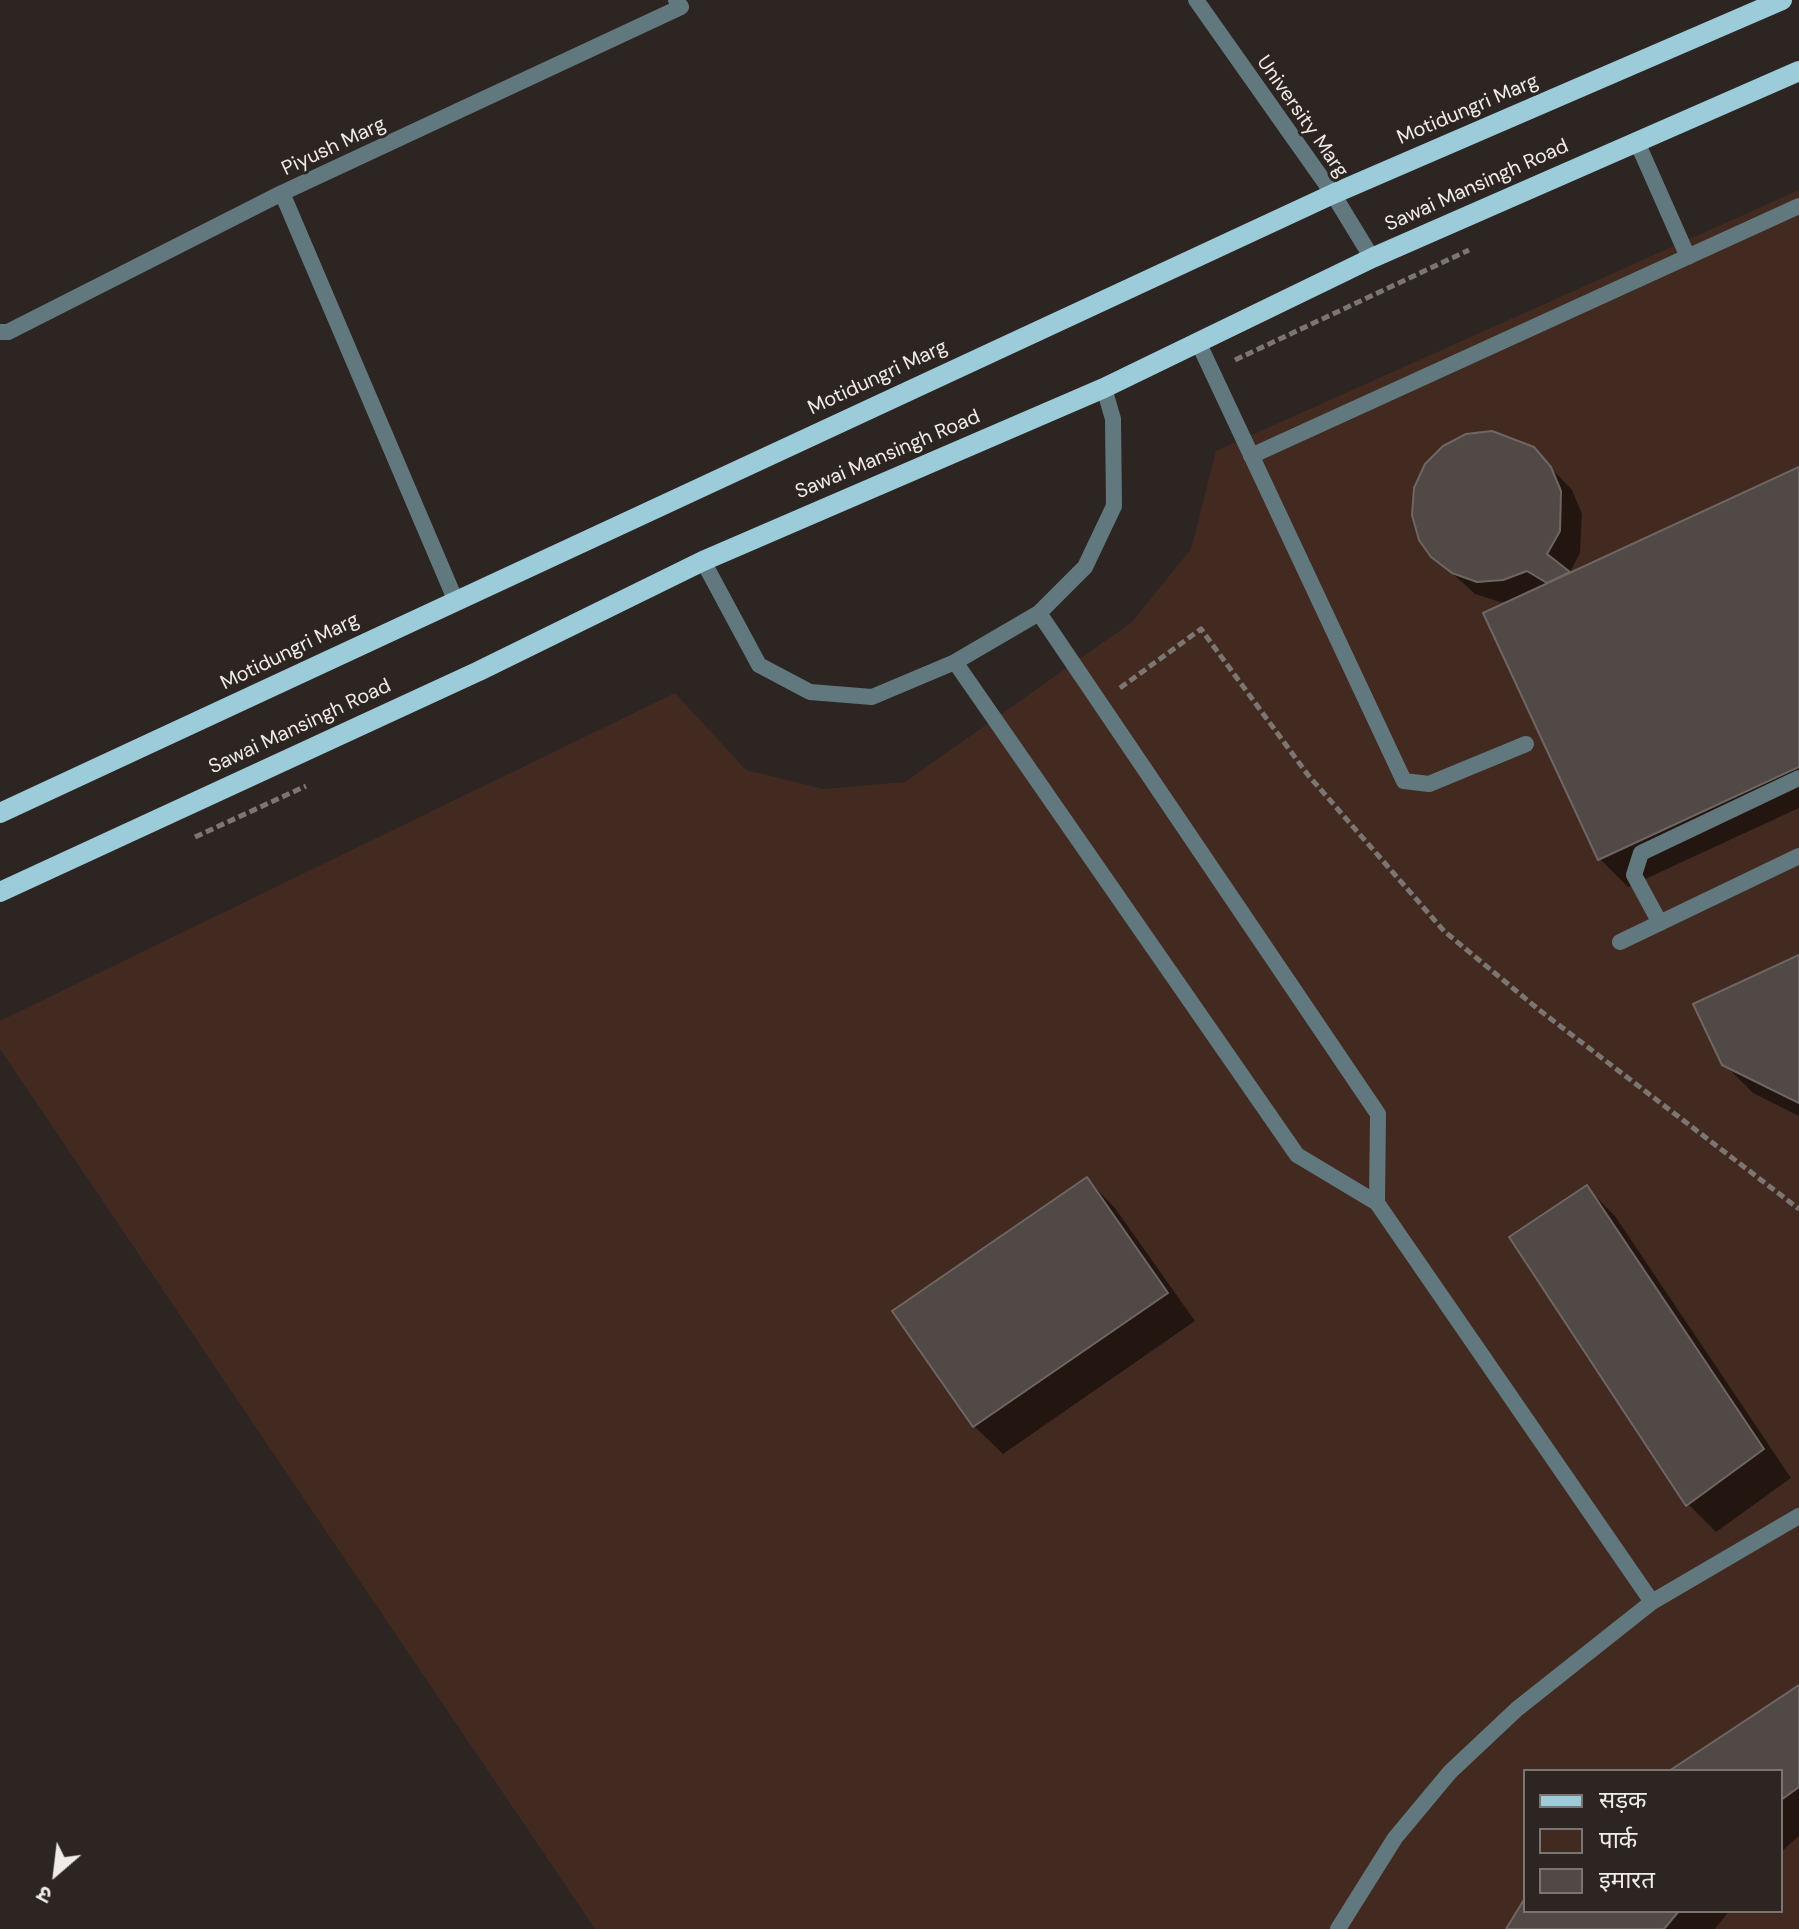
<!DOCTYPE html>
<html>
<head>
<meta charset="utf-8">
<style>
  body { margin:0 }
  #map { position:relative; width:1799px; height:1929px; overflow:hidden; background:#2c2522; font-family:"DM Sans","Noto Sans Devanagari",sans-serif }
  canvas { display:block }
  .legend { position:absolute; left:1523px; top:1769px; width:260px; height:144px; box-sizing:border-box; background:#2c2522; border:2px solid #7a7472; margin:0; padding:10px 14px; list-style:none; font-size:24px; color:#f0ebe9 }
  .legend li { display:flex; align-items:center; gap:16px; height:40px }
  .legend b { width:40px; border:2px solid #7a7472 }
  .north { position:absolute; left:16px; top:1833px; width:80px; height:80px; -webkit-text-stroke:6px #2c2522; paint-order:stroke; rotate:208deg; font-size:22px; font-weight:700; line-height:32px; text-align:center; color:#f0ebe9 }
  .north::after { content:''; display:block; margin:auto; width:28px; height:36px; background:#f0ebe9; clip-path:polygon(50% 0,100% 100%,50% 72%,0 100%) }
</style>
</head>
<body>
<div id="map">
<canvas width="1799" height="1929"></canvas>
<ul class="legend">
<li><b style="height:10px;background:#9ccbda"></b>सड़क</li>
<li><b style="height:22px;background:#432a20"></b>पार्क</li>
<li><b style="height:22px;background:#514946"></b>इमारत</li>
</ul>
<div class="north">उ</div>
</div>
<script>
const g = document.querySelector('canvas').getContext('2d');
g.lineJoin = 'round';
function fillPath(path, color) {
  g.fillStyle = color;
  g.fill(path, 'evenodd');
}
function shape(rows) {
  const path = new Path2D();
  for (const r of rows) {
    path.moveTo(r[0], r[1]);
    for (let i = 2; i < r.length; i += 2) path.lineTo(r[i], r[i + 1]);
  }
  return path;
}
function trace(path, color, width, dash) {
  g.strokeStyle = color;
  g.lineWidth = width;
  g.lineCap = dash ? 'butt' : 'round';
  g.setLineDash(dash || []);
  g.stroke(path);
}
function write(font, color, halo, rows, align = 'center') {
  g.font = font + ' "DM Sans",sans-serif';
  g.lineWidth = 6;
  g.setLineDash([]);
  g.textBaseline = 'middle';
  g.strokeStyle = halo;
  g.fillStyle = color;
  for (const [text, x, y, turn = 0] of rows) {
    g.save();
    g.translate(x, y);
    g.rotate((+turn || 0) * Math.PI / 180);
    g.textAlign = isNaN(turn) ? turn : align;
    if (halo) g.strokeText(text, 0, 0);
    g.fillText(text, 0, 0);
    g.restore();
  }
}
const green = shape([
  [1799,190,1799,1929,595,1929,0,1049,0,1021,675,693,746,770,823,789,905,782,1132,622,1191,549,1216,451],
  [1525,1771,1781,1771,1781,1911,1525,1911]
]);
const shadow = shape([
  [1533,449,1572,490,1582,514,1580,553,1568,576,1799,469,1799,808,1628,887,1600,859,1512,602,1500,602,1475,594,1433,556],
  [1799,957,1799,1116,1753,1093,1724,1064],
  [1087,1179,1115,1208,1195,1321,1003,1454,974,1426],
  [1587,1188,1615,1216,1791,1478,1716,1532,1688,1504],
  [1799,1688,1799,1836,1781,1852,1781,1771,1672,1771],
  [1525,1901,1525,1911,1729,1911,1715,1929,1509,1929]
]);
const building = shape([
  [1492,431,1534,447,1551,467,1561,491,1560,531,1547,554,1570,572,1547,583,1527,571,1503,580,1477,582,1452,573,1431,557,1419,540,1412,515,1414,488,1425,464,1443,446,1466,434,1492,431],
  [1799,467,1799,767,1598,860,1483,613,1799,467],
  [1799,955,1799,1103,1722,1065,1693,1004,1799,955],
  [1087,1177,1168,1293,973,1427,892,1311,1087,1177],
  [1587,1185,1764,1449,1686,1506,1509,1237,1587,1185],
  [1799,1685,1799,1787,1781,1800,1781,1771,1669,1771,1799,1685],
  [1525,1898,1525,1911,1679,1911,1664,1929,1506,1929,1525,1898]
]);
const path = shape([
  [1235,360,1469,250],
  [1120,688,1201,629,1308,775,1444,931,1538,1009,1799,1209],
  [195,837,306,786]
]);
const lane = shape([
  [1637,142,1688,257],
  [1199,344,1404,781,1429,784,1526,744],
  [1251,456,1799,206],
  [703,561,759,665,810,692,872,697,955,662,1039,613,1085,567,1114,506,1113,419,1104,388],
  [1039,613,1378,1114,1377,1203],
  [955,662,1297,1155,1377,1203,1652,1602],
  [1660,923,1634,875,1641,853,1799,778],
  [1338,1929,1395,1838,1450,1772,1517,1709,1652,1602,1799,1516]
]);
const street = shape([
  [1196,0,1333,194,1372,258],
  [282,193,455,599],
  [0,332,8,332,282,193,681,7,676,0],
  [1620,942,1799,856]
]);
const primary = shape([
  [0,813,1333,194,1782,0],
  [0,892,479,671,703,561,1104,388,1372,258,1799,71]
]);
const streetNames = [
  ["Motidungri Marg",1468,110,-23],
  ["University Marg",1302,117,55],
  ["Piyush Marg",334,147,-25],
  ["Sawai Mansingh Road",1477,186,-24],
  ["Motidungri Marg",878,378,-25],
  ["Sawai Mansingh Road",888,455,-23],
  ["Motidungri Marg",290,652,-26],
  ["Sawai Mansingh Road",300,727,-25]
];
fillPath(green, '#432a20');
fillPath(shadow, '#0007');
fillPath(building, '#514946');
trace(building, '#6f6663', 2);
trace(path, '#7c7673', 5, [8, 4]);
trace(lane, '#62787f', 16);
trace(street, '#62787f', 16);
trace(primary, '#9ccbda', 20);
write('20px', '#f0ebe9', '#2c2522', streetNames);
</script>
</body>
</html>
